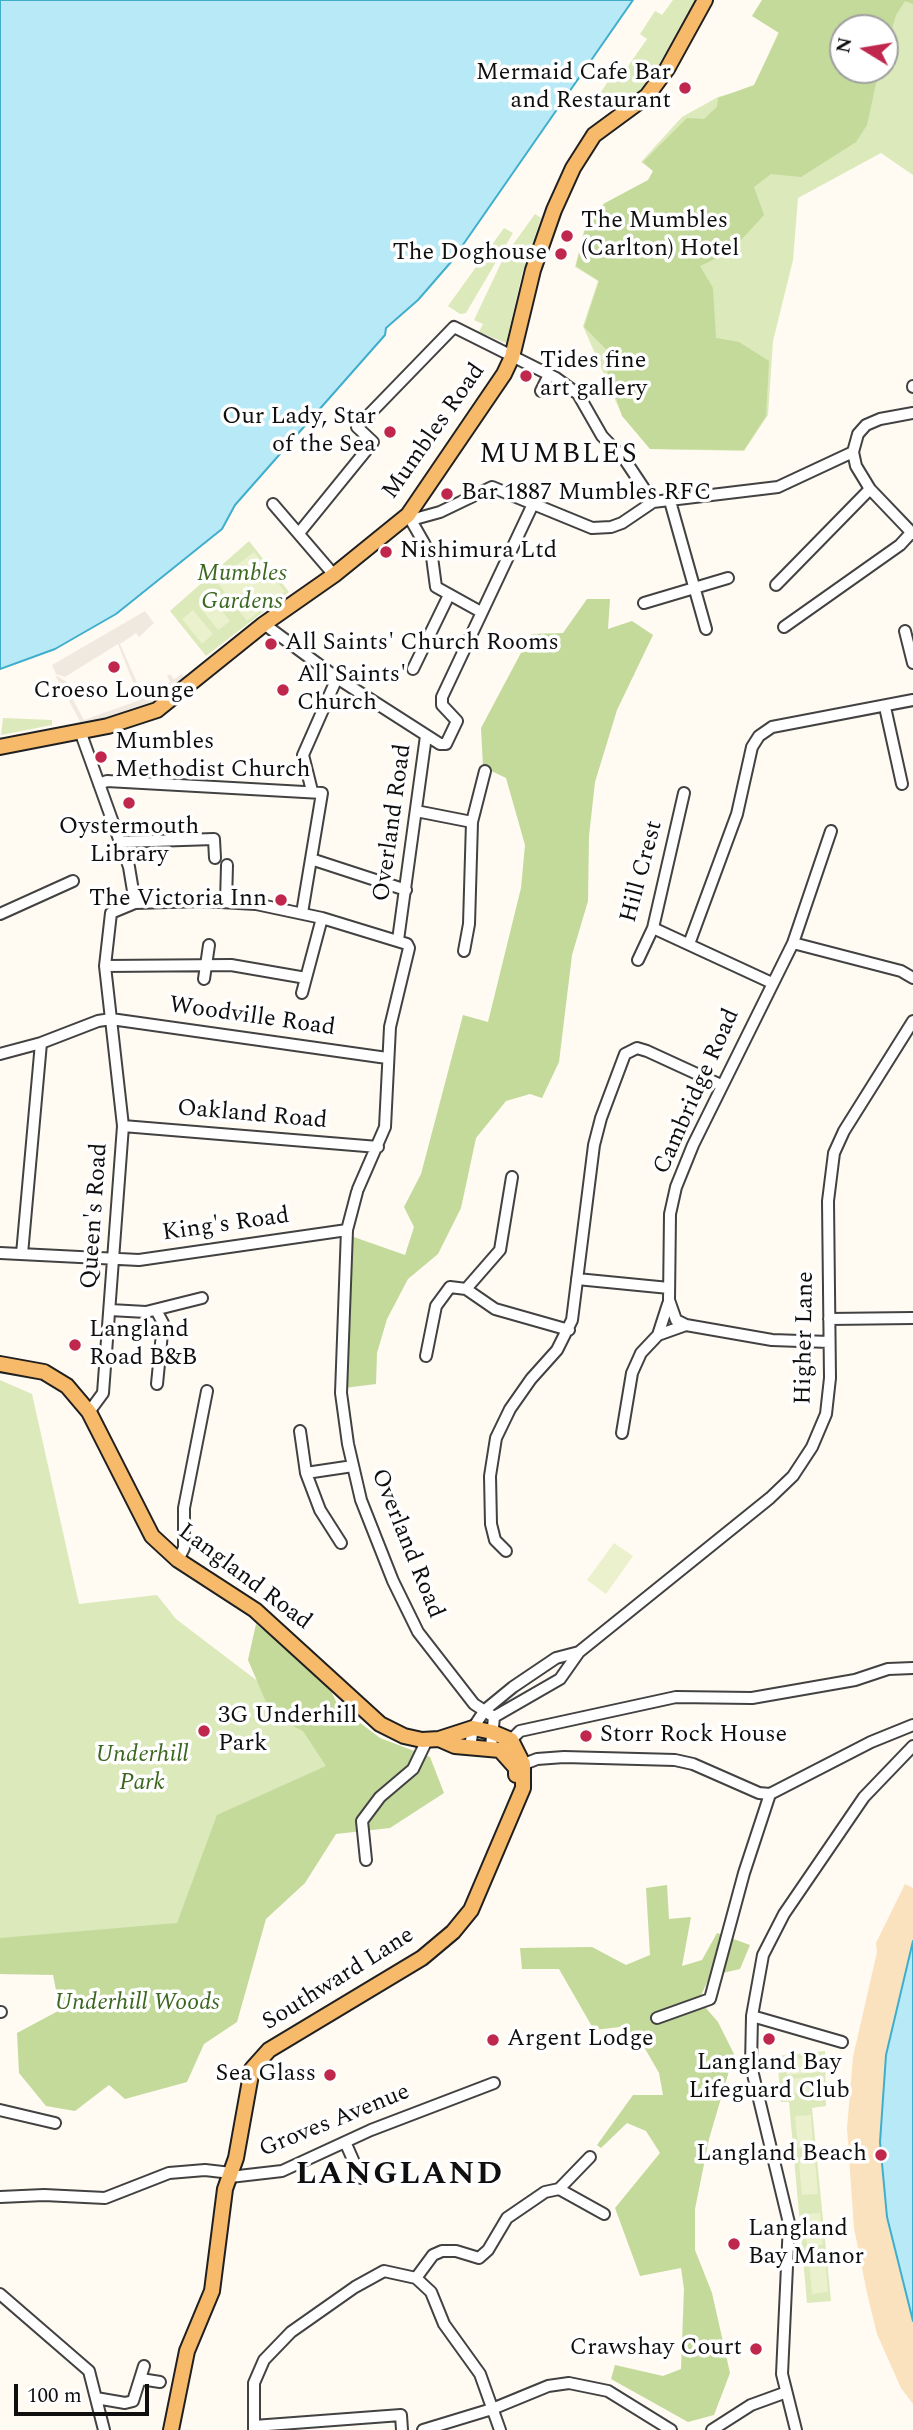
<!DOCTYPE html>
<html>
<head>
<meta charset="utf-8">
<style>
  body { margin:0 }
  #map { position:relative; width:913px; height:2430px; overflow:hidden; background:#fffaf2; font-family:Spectral,serif }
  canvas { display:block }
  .north { position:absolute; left:829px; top:14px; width:70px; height:70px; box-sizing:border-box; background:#fff; border:2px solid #9f9f9f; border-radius:50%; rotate:281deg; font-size:19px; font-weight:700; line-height:28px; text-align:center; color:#0f0f0f }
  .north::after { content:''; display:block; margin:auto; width:24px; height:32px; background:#bf284c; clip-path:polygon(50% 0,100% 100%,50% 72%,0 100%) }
  .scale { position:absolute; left:14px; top:2384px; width:135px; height:32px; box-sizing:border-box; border:4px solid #0f0f0f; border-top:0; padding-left:9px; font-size:21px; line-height:24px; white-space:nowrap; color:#0f0f0f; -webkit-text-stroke:5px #fff; paint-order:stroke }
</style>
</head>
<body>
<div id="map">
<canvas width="913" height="2430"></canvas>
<div class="north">N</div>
<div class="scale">100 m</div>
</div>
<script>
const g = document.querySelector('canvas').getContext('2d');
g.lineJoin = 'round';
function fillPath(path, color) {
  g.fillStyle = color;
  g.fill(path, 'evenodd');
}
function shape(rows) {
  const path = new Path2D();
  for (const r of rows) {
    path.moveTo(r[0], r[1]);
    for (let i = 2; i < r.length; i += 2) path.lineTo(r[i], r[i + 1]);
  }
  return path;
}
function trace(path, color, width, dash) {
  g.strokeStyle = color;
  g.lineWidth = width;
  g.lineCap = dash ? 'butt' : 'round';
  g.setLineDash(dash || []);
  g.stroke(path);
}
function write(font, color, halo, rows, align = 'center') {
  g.font = font + ' Spectral,serif';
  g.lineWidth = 7;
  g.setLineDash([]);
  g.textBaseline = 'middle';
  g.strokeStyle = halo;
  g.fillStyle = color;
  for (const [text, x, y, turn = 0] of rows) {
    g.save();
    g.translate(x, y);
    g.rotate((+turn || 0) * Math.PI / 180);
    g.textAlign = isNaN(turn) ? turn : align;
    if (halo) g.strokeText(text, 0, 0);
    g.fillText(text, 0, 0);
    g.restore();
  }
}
const green = shape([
  [673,0,695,0,648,84,613,109,604,103,608,97,601,92,615,71,622,75,647,39,640,34,655,11,662,15],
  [913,0,913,175,881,153,798,198,793,260,773,341,768,415,744,451,650,449,620,411,583,326,598,281,575,267,588,215,649,181,653,171,641,162,682,117,718,97,754,87,787,13],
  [843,28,885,28,885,70,843,70],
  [535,214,541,218,522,274,506,343,479,332,483,324,474,320,504,257],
  [504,228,513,233,466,313,460,314,448,306],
  [249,541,289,592,206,656,170,611],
  [3,718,52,720,52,725,1,735],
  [0,1380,32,1394,79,1604,157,1595,176,1619,293,1708,345,1784,177,1923,96,1945,0,1949],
  [825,2051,826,2106,812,2108,831,2301,807,2303,789,2102,781,2102,777,2056]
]);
const forest = shape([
  [762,0,913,0,913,4,905,1,896,15,885,52,885,28,843,28,843,70,879,70,867,125,856,142,801,177,771,174,754,187,764,215,730,252,700,266,713,288,716,338,739,342,769,361,766,416,744,450,650,449,622,416,606,367,613,361,610,353,584,327,599,281,576,266,588,217,605,203,648,180,653,171,643,162,687,118,704,119,717,107,718,98,754,85,779,33,752,16],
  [587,599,610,599,608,629,632,621,653,635,617,710,595,782,589,836,588,901,572,955,559,1062,542,1098,530,1094,506,1101,476,1138,461,1208,438,1254,408,1279,387,1319,377,1353,376,1384,344,1388,351,1236,405,1255,414,1227,404,1207,421,1174,463,1015,488,1022,521,888,525,845,506,778,483,767,481,728,531,634,563,633],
  [256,1624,326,1680,338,1706,380,1738,430,1757,444,1793,390,1828,336,1834,305,1883,266,1919,237,2022,204,2044,187,2082,125,2099,109,2085,75,2111,46,2106,19,2073,17,2033,60,2010,53,1975,0,1974,0,1938,177,1923,217,1815,326,1766,303,1731,272,1716,248,1660],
  [667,1885,669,1919,691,1917,682,1966,702,1960,717,1933,750,1945,740,1969,710,1976,699,2000,718,2022,734,2054,709,2139,695,2209,695,2250,712,2293,730,2373,714,2415,688,2422,611,2379,615,2365,663,2376,681,2369,684,2289,681,2268,640,2276,615,2208,660,2153,646,2131,627,2123,601,2148,597,2145,633,2095,663,2095,659,2073,643,2045,620,2027,594,2030,559,1969,522,1969,520,1948,592,1947,626,1965,650,1955,646,1888]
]);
const sand = shape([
  [905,1884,913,1888,913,2404,901,2388,877,2334,867,2293,854,2228,847,2128,853,2057,877,1952,876,1943]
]);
const pitch = shape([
  [254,552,285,592,247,621,216,581],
  [210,596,230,621,218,630,198,605],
  [193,610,213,634,202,644,182,619],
  [614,1543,633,1556,606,1594,587,1580],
  [818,2057,819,2072,787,2075,785,2060],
  [820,2076,821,2091,789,2094,787,2079],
  [811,2115,813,2147,798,2148,795,2116],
  [815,2161,818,2194,802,2195,799,2163],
  [820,2213,823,2245,807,2246,804,2214],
  [825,2260,828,2292,812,2294,809,2262]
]);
const plaza = shape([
  [145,611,154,623,139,637,136,633,120,644,143,696,170,682,167,676,170,674,174,679,182,674,186,680,155,701,82,725,55,675,69,683,72,698,84,720,140,700,118,644,65,677,56,674,52,665]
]);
const water = shape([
  [0,0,633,0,451,262,418,300,386,328,385,335,235,505,222,529,116,614,55,649,0,669,0,0],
  [913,1941,913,2321,887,2217,880,2142,886,2055,913,1941]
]);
const minor = shape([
  [913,386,913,387],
  [541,391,549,375],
  [913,413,880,419,866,425,858,434,853,452,856,466,870,489,913,534],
  [670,501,706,629],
  [653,502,778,487,853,452],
  [273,504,334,575],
  [408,515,432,557,436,587,481,612],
  [411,520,440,512,492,487,592,528,611,527,622,523,653,502],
  [299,533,373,442,357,427,454,327,556,378,578,394,602,436,625,460,653,502],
  [776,585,870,489],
  [644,603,728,578],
  [264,624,337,678,440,744,446,744,457,721,442,705,442,697,533,504],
  [784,627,900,545,911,533],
  [905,631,913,663],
  [413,669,449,595],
  [885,707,902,784],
  [80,731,129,867,135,903],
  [99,784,107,781,322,793,302,913],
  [312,791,303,755,337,678],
  [416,811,472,822],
  [121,842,214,839,215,858],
  [311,859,406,890],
  [226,902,227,865],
  [0,914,73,881],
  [653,928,772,983],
  [398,940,426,736],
  [793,943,831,831],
  [689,944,737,814,752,747,759,736,772,727,913,700],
  [464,951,469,924,472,822,485,771],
  [638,960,653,928,684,793],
  [105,966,231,965,306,978],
  [204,979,209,945],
  [302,993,322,918],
  [0,1054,41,1043,98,1021,111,1019,387,1058],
  [123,1126,378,1147],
  [357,1192,347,1230,341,1393,348,1444,361,1500,393,1581,418,1632,474,1704,494,1717],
  [0,1253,139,1260,347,1230],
  [22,1254,41,1043],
  [577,1279,669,1288],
  [466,1289,500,1250,512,1177],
  [110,1310,146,1312,202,1298],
  [156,1310,163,1323,157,1384],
  [829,1319,913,1318],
  [658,1335,668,1304],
  [829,1342,772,1340,686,1325,676,1320,669,1300,670,1214,676,1187,693,1145,793,943,901,971,913,978],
  [426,1356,436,1306,450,1287,466,1289,495,1309,569,1330],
  [89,1412,103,1393,123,1126,105,966,111,913,135,903,203,901,256,904,322,918,407,944,409,948,390,1027,385,1127,358,1189],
  [300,1431,306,1473,320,1510,341,1543],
  [622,1433,632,1373,641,1353,658,1335,686,1325],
  [306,1473,353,1466],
  [506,1551,495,1540,491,1524,490,1476,496,1438,510,1409,531,1379,557,1350,572,1320,594,1145,601,1118,625,1054,637,1048,647,1051,721,1085],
  [178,1560,184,1548,184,1508,207,1391],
  [470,1747,473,1728,485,1710,513,1687,556,1658,579,1652],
  [491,1747,494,1717,560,1679,579,1652,770,1498,793,1476,812,1447,826,1414,830,1378,828,1201,834,1153,844,1131,913,1021],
  [510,1747,511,1740,520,1731,676,1697,752,1698,855,1680,888,1669,913,1668],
  [519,1766,537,1759,564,1757,675,1760,693,1764,759,1793,770,1794,871,1742,913,1725],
  [366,1860,362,1821,380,1797,413,1769,427,1740],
  [0,2012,1,2012],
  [752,2016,842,2042],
  [657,2018,710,1999,744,1873,770,1794],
  [0,2110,55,2123],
  [346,2144,361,2178],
  [230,2177,282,2171,371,2130,494,2083],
  [559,2189,604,2214],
  [0,2197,44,2195,105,2198,169,2173,205,2170,231,2173],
  [416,2278,433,2255,442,2251,456,2251,479,2258,488,2250,507,2218,545,2192,559,2189,590,2157],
  [0,2294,89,2371,104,2430],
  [141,2379,160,2382],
  [96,2398,125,2403,133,2401,144,2366],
  [254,2426,401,2415,402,2430],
  [254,2430,254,2383,264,2360,291,2332,355,2287,384,2271,416,2278,431,2292,444,2324,480,2374,500,2430],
  [423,2430,492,2409,548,2386,569,2383,608,2391,671,2430],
  [712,2430,751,2405,784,2393],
  [796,2430,782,2374,789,2223,751,2066,752,2016,763,1955,784,1914,864,1797,913,1746]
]);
const major = shape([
  [0,747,108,726,157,710,264,624,334,575,408,515,504,374,512,357,533,270,554,210,573,168,594,135,647,96,667,69,705,0],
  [0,1364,44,1372,67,1386,89,1412,152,1536,178,1560,255,1610,380,1724,404,1736,422,1740,439,1739,473,1728,492,1732,511,1740,523,1764,523,1788,471,1910,453,1932,422,1958,269,2050,252,2069,236,2158,225,2189,212,2291,187,2351,171,2430],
  [439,1739,455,1746,500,1750,516,1768,516,1775]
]);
const markers = [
  [685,88,7,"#bf284c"],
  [567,236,7,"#bf284c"],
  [561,254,7,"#bf284c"],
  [526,376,7,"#bf284c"],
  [390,432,7,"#bf284c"],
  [447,494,7,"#bf284c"],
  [386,552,7,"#bf284c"],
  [271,644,7,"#bf284c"],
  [114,667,7,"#bf284c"],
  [283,690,7,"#bf284c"],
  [101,757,7,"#bf284c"],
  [129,803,7,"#bf284c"],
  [281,900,7,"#bf284c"],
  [75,1345,7,"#bf284c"],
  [204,1731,7,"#bf284c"],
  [586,1736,7,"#bf284c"],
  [769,2039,7,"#bf284c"],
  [493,2040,7,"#bf284c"],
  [330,2075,7,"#bf284c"],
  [881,2155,7,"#bf284c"],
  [734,2244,7,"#bf284c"],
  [756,2349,7,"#bf284c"]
];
const poiNames = [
  ["Mermaid Cafe Bar",671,74,"right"],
  ["and Restaurant",671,102,"right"],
  ["The Mumbles",581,222],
  ["(Carlton) Hotel",581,250],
  ["The Doghouse",547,254,"right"],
  ["Tides fine",540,362],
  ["art gallery",540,390],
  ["Our Lady, Star",376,418,"right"],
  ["of the Sea",376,446,"right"],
  ["Bar 1887 Mumbles RFC",461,494],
  ["Nishimura Ltd",400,552],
  ["All Saints' Church Rooms",285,644],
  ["All Saints'",297,676],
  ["Church",297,704],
  ["Croeso Lounge",114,692,"center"],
  ["Mumbles",115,743],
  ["Methodist Church",115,771],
  ["Oystermouth",129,828,"center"],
  ["Library",129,856,"center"],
  ["The Victoria Inn",267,900,"right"],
  ["Langland",89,1331],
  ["Road B&B",89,1359],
  ["3G Underhill",218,1717],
  ["Park",218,1745],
  ["Storr Rock House",600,1736],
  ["Argent Lodge",507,2040],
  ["Langland Bay",769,2064,"center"],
  ["Lifeguard Club",769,2092,"center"],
  ["Sea Glass",316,2075,"right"],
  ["Langland Beach",867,2155,"right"],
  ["Langland",748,2230],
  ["Bay Manor",748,2258],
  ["Crawshay Court",742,2349,"right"]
];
const streetNames = [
  ["Mumbles Road",435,432,-55],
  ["Overland Road",394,823,-82],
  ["Hill Crest",643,872,-75],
  ["Woodville Road",252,1018,8],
  ["Cambridge Road",698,1092,-66],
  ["Oakland Road",252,1116,5],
  ["Queen's Road",96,1216,-86],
  ["King's Road",226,1226,-8],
  ["Higher Lane",806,1338,-89],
  ["Overland Road",406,1544,68],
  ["Langland Road",244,1578,37],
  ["Southward Lane",339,1980,-32],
  ["Groves Avenue",335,2122,-22]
];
const parkNames = [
  ["Mumbles",242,575],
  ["Gardens",242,603],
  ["Underhill",142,1756],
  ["Park",142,1784],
  ["Underhill Woods",137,2004]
];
const quarterNames = [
  ["MUMBLES",559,457]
];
const districtNames = [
  ["LANGLAND",400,2177]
];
fillPath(green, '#dce9bb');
fillPath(forest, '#c3da9b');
fillPath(sand, '#fae2bf');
fillPath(pitch, '#ebf1cd');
fillPath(plaza, '#f0e9e0');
fillPath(water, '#b7eaf6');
trace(water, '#3faecc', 2);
trace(minor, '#424242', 14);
trace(major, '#202020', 18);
trace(minor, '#fff', 10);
trace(major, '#f6ba6a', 14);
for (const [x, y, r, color] of markers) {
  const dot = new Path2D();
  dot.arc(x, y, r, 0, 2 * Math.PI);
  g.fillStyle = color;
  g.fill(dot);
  trace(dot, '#fff', 2.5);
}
write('24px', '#0f0f0f', '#fff', poiNames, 'left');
write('24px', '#0f0f0f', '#fff', streetNames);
write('italic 24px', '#3c6720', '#fff', parkNames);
g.letterSpacing = '2px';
write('28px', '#0f0f0f', '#fff', quarterNames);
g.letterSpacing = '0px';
g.letterSpacing = '2px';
write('bold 32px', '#0f0f0f', '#fff', districtNames);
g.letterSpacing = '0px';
</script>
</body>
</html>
